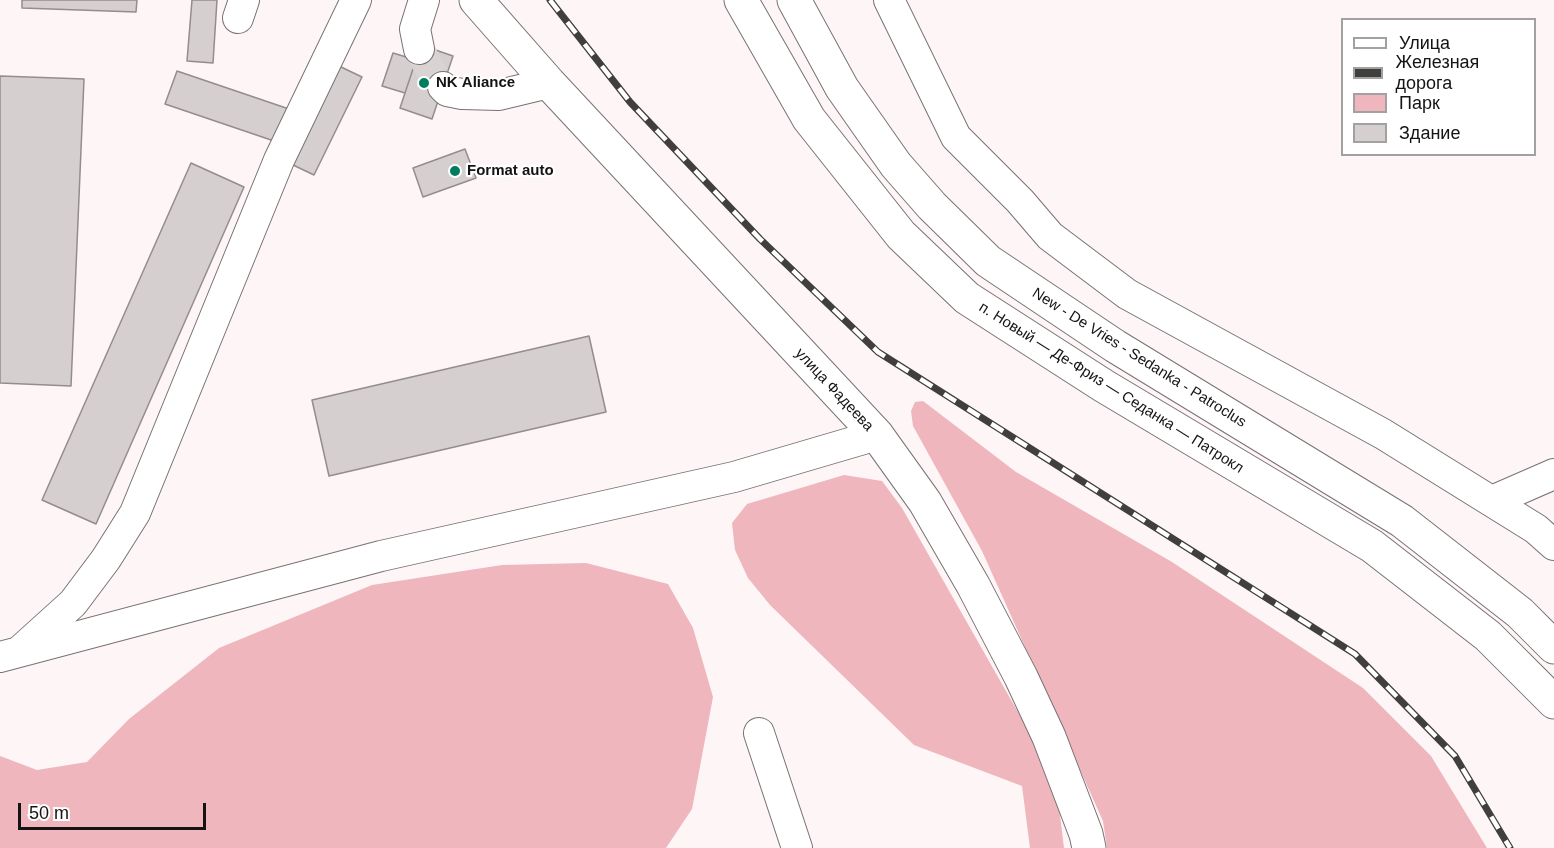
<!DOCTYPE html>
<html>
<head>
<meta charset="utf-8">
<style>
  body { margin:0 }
  #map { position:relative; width:1554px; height:848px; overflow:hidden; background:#fdf5f6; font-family:Helvetica,sans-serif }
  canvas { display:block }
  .legend { position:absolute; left:1341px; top:18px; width:195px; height:138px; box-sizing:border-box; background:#fff; border:2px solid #a1a1a1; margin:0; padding:8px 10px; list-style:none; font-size:18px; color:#151313 }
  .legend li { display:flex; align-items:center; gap:12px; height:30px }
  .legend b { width:30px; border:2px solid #a1a1a1 }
  .scale { position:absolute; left:18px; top:803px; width:188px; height:27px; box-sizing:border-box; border:3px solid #151313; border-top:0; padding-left:8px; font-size:18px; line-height:21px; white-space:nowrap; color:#151313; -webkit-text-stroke:4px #fff; paint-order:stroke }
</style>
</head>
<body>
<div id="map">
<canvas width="1554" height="848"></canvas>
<ul class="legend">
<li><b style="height:8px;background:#fff"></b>Улица</li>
<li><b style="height:8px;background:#413e3e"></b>Железная дорога</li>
<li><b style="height:16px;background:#efb6be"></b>Парк</li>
<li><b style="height:16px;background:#d6cfd0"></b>Здание</li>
</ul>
<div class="scale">50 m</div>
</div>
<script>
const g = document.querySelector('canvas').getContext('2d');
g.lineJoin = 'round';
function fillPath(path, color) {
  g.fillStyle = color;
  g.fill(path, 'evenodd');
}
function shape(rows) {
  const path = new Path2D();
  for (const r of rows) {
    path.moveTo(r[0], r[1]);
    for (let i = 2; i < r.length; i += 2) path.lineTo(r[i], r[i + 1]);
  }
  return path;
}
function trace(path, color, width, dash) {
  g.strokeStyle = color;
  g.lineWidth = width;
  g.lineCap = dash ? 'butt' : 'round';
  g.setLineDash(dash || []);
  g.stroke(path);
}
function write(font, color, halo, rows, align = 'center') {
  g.font = font + ' Helvetica,sans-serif';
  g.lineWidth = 4.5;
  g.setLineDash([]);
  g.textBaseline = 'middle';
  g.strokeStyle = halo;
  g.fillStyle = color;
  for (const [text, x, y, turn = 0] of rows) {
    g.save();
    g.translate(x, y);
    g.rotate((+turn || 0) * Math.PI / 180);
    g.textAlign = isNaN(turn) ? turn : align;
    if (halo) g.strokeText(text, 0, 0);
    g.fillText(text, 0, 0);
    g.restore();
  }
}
const green = shape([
  [923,401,1016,472,1172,562,1363,688,1431,756,1487,848,1107,848,1103,821,982,551,913,426,911,411,915,402],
  [844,475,882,481,902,508,1027,728,1059,807,1064,848,1030,848,1022,786,914,745,770,605,748,578,735,550,732,523,747,504],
  [586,563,668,584,693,628,713,697,692,809,666,848,0,848,0,756,37,770,87,762,129,719,219,648,372,585,502,565]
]);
const building = shape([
  [22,0,137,0,136,12,22,8,22,0],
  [192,0,217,0,213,63,187,61,192,0],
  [421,45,453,56,432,119,400,108,421,45],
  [393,53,416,60,405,93,382,86,393,53],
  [339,66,362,77,314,175,291,164,339,66],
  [177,71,289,109,277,142,165,104,177,71],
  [0,76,84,79,71,386,0,383,0,76],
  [465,149,476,178,423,197,413,168,465,149],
  [191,163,244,187,96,524,42,500,191,163],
  [589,336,606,412,329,476,312,400,589,336]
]);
const minorTunnel = shape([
  [419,49,437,82,443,87]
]);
const minor = shape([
  [889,0,956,137,1020,201,1050,236,1127,294,1383,434,1536,529,1554,545],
  [238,18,244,0],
  [419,49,415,29,424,0],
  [443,87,447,91,462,94,499,95,549,83],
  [1492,501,1554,474],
  [21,650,73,603,106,559,135,513,279,160,356,0],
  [0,657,381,556,734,477,877,435],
  [759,733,797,848]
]);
const major = shape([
  [476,0,549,83,877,435,925,502,973,585,1021,677,1049,737,1086,834,1089,848]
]);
const highway = shape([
  [741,0,809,119,901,235,967,298,1104,386,1372,546,1488,636,1554,702],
  [794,0,842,88,896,165,932,206,988,261,1115,346,1402,521,1520,613,1554,647]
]);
const rail = shape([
  [550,0,630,102,760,239,878,352,1355,654,1455,756,1510,848]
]);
const markers = [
  [424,83,6,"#007d5c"],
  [455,171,6,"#007d5c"]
];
const poiNames = [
  ["NK Aliance",436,83],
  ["Format auto",467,171]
];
const streetNames = [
  ["New - De Vries - Sedanka - Patroclus",1139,358,32],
  ["п. Новый — Де-Фриз — Седанка — Патрокл",1111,388,32],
  ["улица Фадеева",834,390,47]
];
fillPath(green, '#efb6be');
fillPath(building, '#d6cfd0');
trace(building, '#948d8d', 1.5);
trace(minorTunnel, '#dad3d4', 30, [30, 15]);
trace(minor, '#797273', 32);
trace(major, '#797273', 35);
trace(highway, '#797273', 35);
trace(minor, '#fff', 30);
trace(major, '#fff', 33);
trace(highway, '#fff', 33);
trace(rail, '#413e3e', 7);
trace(rail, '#fff', 4.5, [14]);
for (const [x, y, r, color] of markers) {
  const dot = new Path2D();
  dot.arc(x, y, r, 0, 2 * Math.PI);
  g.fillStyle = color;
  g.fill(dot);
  trace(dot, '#fff', 2);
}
write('bold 15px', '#151313', '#fff', poiNames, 'left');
write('15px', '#151313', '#fff', streetNames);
</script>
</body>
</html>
